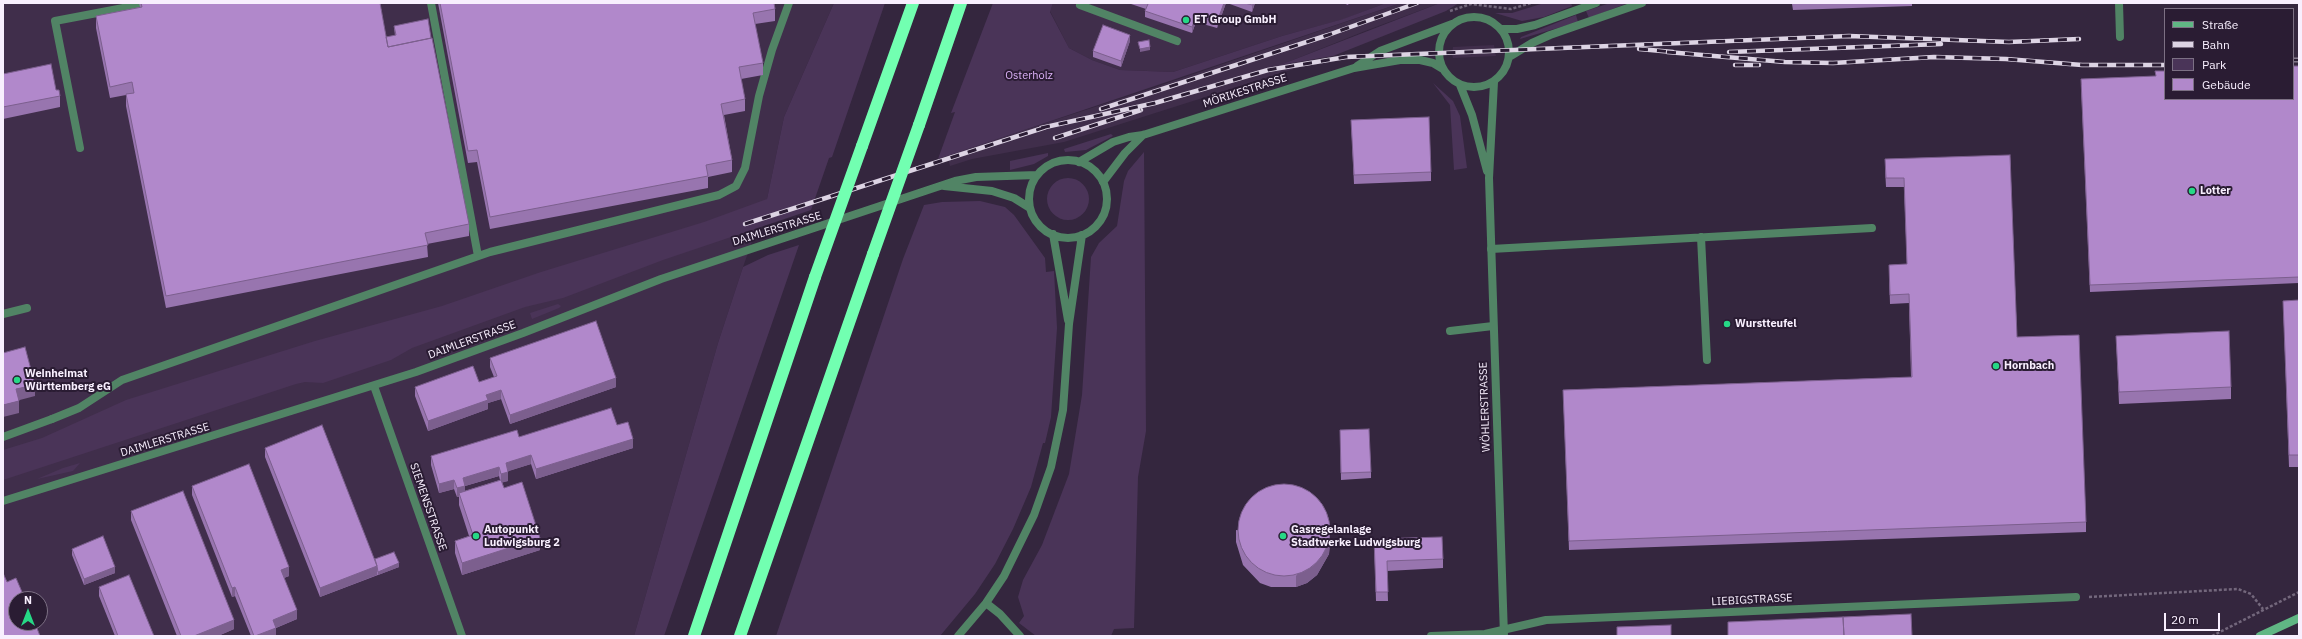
<!DOCTYPE html>
<html>
<head>
<meta charset="utf-8">
<style>
  body { margin:0 }
  #map { position:relative; width:2302px; height:639px; overflow:hidden; background:#34263e; font-family:"IBM Plex Sans",sans-serif }
  canvas { display:block }
  .frame { position:absolute; inset:0; border:4px solid #f8effe; pointer-events:none }
  .legend { position:absolute; left:2164px; top:8px; width:130px; height:92px; box-sizing:border-box; background:#2a1c33; border:1px solid #7c7084; margin:0; padding:5px 7px; list-style:none; font-size:12px; color:#f8effe }
  .legend li { display:flex; align-items:center; gap:8px; height:20px }
  .legend b { width:20px; border:1px solid #7c7084 }
  .north { position:absolute; left:8px; top:591px; width:40px; height:40px; box-sizing:border-box; background:#2a1c33; border:1px solid #7c7084; border-radius:50%; rotate:0deg; font-size:11px; font-weight:700; line-height:16px; text-align:center; color:#f8effe }
  .north::after { content:''; display:block; margin:auto; width:14px; height:18px; background:#26d886; clip-path:polygon(50% 0,100% 100%,50% 72%,0 100%) }
  .scale { position:absolute; left:2164px; top:613px; width:56px; height:18px; box-sizing:border-box; border:2px solid #f8effe; border-top:0; padding-left:5px; font-size:12px; line-height:14px; white-space:nowrap; color:#f8effe; -webkit-text-stroke:3px #2a1c33; paint-order:stroke }
</style>
</head>
<body>
<div id="map">
<canvas width="2302" height="639"></canvas>
<div class="frame"></div>
<ul class="legend">
<li><b style="height:5px;background:#60b684"></b>Straße</li>
<li><b style="height:5px;background:#ddd4e4"></b>Bahn</li>
<li><b style="height:11px;background:#4a3458"></b>Park</li>
<li><b style="height:11px;background:#b188cb"></b>Gebäude</li>
</ul>
<div class="north">N</div>
<div class="scale">20 m</div>
</div>
<script>
const g = document.querySelector('canvas').getContext('2d');
g.lineJoin = 'round';
function fillPath(path, color) {
  g.fillStyle = color;
  g.fill(path, 'evenodd');
}
function shape(rows) {
  const path = new Path2D();
  for (const r of rows) {
    if (r.length === 3) {
      path.moveTo(r[0] + r[2], r[1]);
      path.arc(r[0], r[1], r[2], 0, 2 * Math.PI);
      continue;
    }
    path.moveTo(r[0], r[1]);
    for (let i = 2; i < r.length; i += 2) path.lineTo(r[i], r[i + 1]);
  }
  return path;
}
function trace(path, color, width, dash) {
  g.strokeStyle = color;
  g.lineWidth = width;
  g.lineCap = dash ? 'butt' : 'round';
  g.setLineDash(dash || []);
  g.stroke(path);
}
function write(font, color, halo, rows, align = 'center') {
  g.font = font + ' "IBM Plex Sans",sans-serif';
  g.lineWidth = 4;
  g.setLineDash([]);
  g.textBaseline = 'middle';
  g.strokeStyle = halo;
  g.fillStyle = color;
  for (const [text, x, y, turn = 0] of rows) {
    g.save();
    g.translate(x, y);
    g.rotate((+turn || 0) * Math.PI / 180);
    g.textAlign = isNaN(turn) ? turn : align;
    if (halo) g.strokeText(text, 0, 0);
    g.fillText(text, 0, 0);
    g.restore();
  }
}
const built = shape([
  [3,3,834,3,784,117,767,199,743,267,718,343,634,636,3,636],
  [16,599,40,599,40,623,16,623],
  [1053,3,1386,3,1344,19,1282,36,1173,72,1120,70,1092,60,1069,48,1050,11],
  [1401,3,1440,3,1365,31,1283,64,1302,62,1303,66,1064,142,972,159,950,166,947,155,1144,91],
  [1494,45,1496,56,1453,58,1452,54,1453,47]
]);
const green = shape([
  [834,3,885,3,832,157,829,158,811,210,663,260,563,298,525,307,412,348,391,360,323,383,305,382,296,384,3,480,3,450,42,438,126,400,315,341,442,306,541,272,704,222,767,199,784,117],
  [993,3,1053,3,1050,12,1069,48,1092,60,1120,70,1173,72,1282,36,1343,19,1386,3,1401,3,938,159,955,112,951,113],
  [1440,3,1459,3,1446,11,1333,56,1280,65],
  [1544,3,1571,3,1572,6,1544,17,1522,21,1495,13,1512,13],
  [1610,3,1628,3,1589,18,1586,11],
  [1576,15,1578,22,1520,39,1521,37],
  [1433,83,1453,101,1460,116,1467,168,1454,170,1450,105],
  [1111,134,1113,136,1086,150,1065,152,1064,149],
  [1144,152,1146,431,1138,477,1134,628,1114,629,1111,636,1036,636,1019,623,1024,616,1018,597,1023,580,1042,545,1069,474,1082,395,1091,257,1099,243,1117,226,1124,181,1128,171],
  [1048,153,1048,156,1034,164,1010,170,1010,161],
  [1068,199,21],
  [980,201,1005,207,1014,215,1045,258,1046,272,1054,271,1057,328,1051,417,1045,443,1043,443,1031,487,1013,529,995,564,975,594,940,636,776,636,903,259,924,205,942,202],
  [799,245,664,636,634,636,718,343,743,267,768,255],
  [558,304,561,306,559,308,532,319,530,313],
  [80,463,73,471,37,479,63,468]
]);
const path = shape([
  [1450,11,1471,4,1511,9,1531,3],
  [2089,597,2238,589,2251,594,2263,609],
  [2212,636,2299,592]
]);
const service = shape([
  [431,3,478,256],
  [1081,3,1080,5,1177,41],
  [2119,3,2120,37],
  [80,148,55,21,139,5],
  [1701,237,1707,360],
  [1491,249,1872,228],
  [3,314,27,308],
  [1450,331,1493,326],
  [52,419,79,408,122,380,490,252,719,195,736,186,745,168,759,96,772,50,789,3]
]);
const minor = shape([
  [1474,52,35],
  [1501,29,1517,29,1535,25,1596,3],
  [1509,57,1532,43,1550,35,1642,3],
  [1357,66,1380,51,1452,24],
  [1494,82,1489,178,1504,636],
  [1460,85,1472,115,1487,171],
  [1068,199,39],
  [1079,162,1113,142,1129,137,1143,135,1354,68,1400,60,1420,60,1433,63,1443,69],
  [1103,182,1125,153,1143,135],
  [944,186,992,191,1014,198,1030,208],
  [1053,234,1068,320],
  [374,386,462,636],
  [3,437,52,419],
  [3,501,416,372,523,333,661,279,955,181,976,177,1037,175],
  [986,603,1000,614,1020,636],
  [958,636,986,603,1004,576,1034,515,1051,467,1063,410,1069,324,1082,235],
  [1431,636,1485,634,1546,620,2076,597]
]);
const secondary = shape([
  [2260,636,2299,618]
]);
const motorway = shape([
  [919,125,961,3],
  [862,146,913,3],
  [694,636,815,277],
  [740,636,873,254]
]);
const rail = shape([
  [1639,49,1673,52],
  [1667,52,1785,62,1833,63,1934,57,2006,59,2082,65,2165,65],
  [1729,52,1941,44],
  [2293,60,2299,60],
  [1735,65,1759,65],
  [1101,109,1328,35,1417,3],
  [1041,128,1155,103,1268,70,1346,57,1849,36,2009,42,2079,39],
  [1055,138,1141,110],
  [745,224,1046,127]
]);
const motorwayBridge = shape([
  [873,254,919,125],
  [815,277,862,146]
]);
const wall = shape([
  [139,3,380,3,386,37,395,36,394,26,469,224,469,236,427,244,428,257,166,308,126,106,126,95,110,98,96,28,96,16,140,7],
  [438,3,774,3,775,9,775,21,755,24,763,63,763,75,741,79,745,99,745,111,724,115,732,160,732,172,708,177,708,188,490,229,477,162,468,163],
  [1128,3,1226,3,1217,28,1196,22,1192,33,1145,17,1145,11,1146,9],
  [1227,3,1255,3,1252,12],
  [1343,3,1349,3,1348,5],
  [1785,3,1912,3,1912,6,1793,10,1792,4,1785,4],
  [1130,41,1121,67,1093,57,1093,51],
  [2299,66,2299,283,2090,292,2081,85,2155,76],
  [3,74,56,90,60,96,60,107,3,119],
  [1351,120,1431,172,1431,181,1354,184],
  [2010,155,2017,337,2086,522,2086,532,1569,550,1563,390,1911,377,1909,303,1890,304,1889,274,1889,265,1907,264,1904,187,1886,187,1885,168],
  [2299,300,2299,467,2289,467,2283,301],
  [2116,336,2231,387,2231,399,2119,404],
  [490,358,616,387,510,424,501,399,488,403,488,409,428,431,415,396,415,387,479,382,494,377,490,367],
  [617,425,633,448,536,479,531,464,508,471,508,481,502,482,504,488,540,550,462,575,455,553,455,541,469,536,459,505,459,497,457,497,454,489,439,493,431,465,431,456,519,437],
  [499,476,500,480,465,491,465,486],
  [1340,430,1371,472,1371,478,1341,480],
  [265,448,375,559,399,567,320,597,265,457],
  [192,486,289,576,284,578,297,619,276,628,276,636,251,636,235,596,232,597,192,495],
  [131,511,234,629,218,636,177,636,131,520],
  [1236,530,1330,542,1329,554,1317,575,1307,583,1296,587,1271,587,1260,583,1243,565,1236,542],
  [1374,539,1443,559,1443,568,1387,571,1388,601,1376,601],
  [72,549,115,573,84,585,72,555],
  [99,587,154,636,115,636,99,596]
]);
const shadedWall = shape([
  [1224,3,1226,3,1217,28,1217,22],
  [1253,3,1255,3,1252,12,1252,5],
  [1196,16,1196,22,1192,33,1192,27],
  [1130,35,1130,41,1121,67,1121,61],
  [1150,47,1150,50,1140,52,1140,49],
  [616,378,616,387,510,424,510,415],
  [35,385,35,396,16,401,16,389],
  [501,390,501,399,488,403,488,409,428,431,428,421,486,395],
  [19,401,19,413,3,417,3,405],
  [633,439,633,448,536,479,536,469],
  [531,455,531,464,506,472,506,463],
  [499,467,499,476,465,486,465,495,459,493,459,497,457,497,457,488,463,478],
  [508,472,508,481,501,483,501,474],
  [454,480,454,489,439,493,439,484],
  [1330,530,1330,542,1329,554,1317,575,1307,583,1296,587,1296,576],
  [540,538,540,550,462,575,462,563],
  [399,563,399,567,378,575,378,572],
  [377,566,377,575,320,597,320,588],
  [115,567,115,573,84,585,84,579],
  [289,567,289,576,281,579,281,570],
  [235,587,235,596,232,597,232,588],
  [297,610,297,619,273,629,273,620],
  [234,620,234,629,218,636,194,636],
  [276,628,276,636,255,636]
]);
const building = shape([
  [141,3,380,3,388,47,432,38,469,224,425,233,428,245,166,296,126,94,134,93,132,82,110,87,96,16,142,7,141,3],
  [440,3,774,3,775,9,753,13,763,63,739,67,745,99,721,104,732,160,706,165,708,176,490,217,477,150,468,151,440,3],
  [1146,3,1224,3,1217,22,1196,16,1192,27,1145,11,1148,4,1146,3],
  [1245,3,1253,3,1252,5,1245,3],
  [428,19,431,38,388,47,386,37,396,35,394,26,428,19],
  [1103,25,1130,35,1121,61,1093,51,1103,25],
  [1149,40,1150,47,1140,49,1138,42,1149,40],
  [51,64,56,90,59,90,60,96,3,107,3,74,51,64],
  [2293,66,2299,66,2299,277,2090,285,2081,79,2156,76,2155,71,2165,71,2165,99,2293,99,2293,66],
  [1429,117,1431,172,1354,175,1351,120,1429,117],
  [2010,155,2017,337,2079,335,2086,522,1569,541,1563,390,1912,377,1909,294,1890,295,1889,265,1907,264,1904,178,1886,178,1885,159,2010,155],
  [2299,300,2299,455,2289,455,2283,301,2299,300],
  [596,321,616,378,510,415,501,390,486,395,488,400,428,421,415,387,473,366,479,382,497,376,490,358,596,321],
  [2229,331,2231,387,2119,392,2116,336,2229,331],
  [25,347,35,385,16,389,19,401,3,405,3,353,25,347],
  [611,408,617,425,628,422,633,439,536,469,531,455,506,463,508,472,501,474,499,467,463,478,465,486,457,488,454,480,439,484,431,456,517,430,519,437,611,408],
  [322,425,377,566,320,588,265,448,322,425],
  [1369,429,1371,472,1341,473,1340,430,1369,429],
  [249,464,289,567,281,570,297,610,273,620,276,628,255,636,254,636,235,587,232,588,192,486,249,464],
  [501,480,504,488,522,482,540,538,462,563,455,541,473,535,459,493,501,480],
  [1284,530,46],
  [183,491,234,620,194,636,181,636,131,511,183,491],
  [103,536,115,567,84,579,72,549,103,536],
  [1442,537,1443,559,1387,561,1388,592,1376,592,1374,539,1442,537],
  [394,552,399,563,378,572,377,566,375,559,394,552],
  [3,573,7,582,16,578,25,599,16,599,16,623,35,623,40,636,3,636,3,573],
  [129,575,154,636,118,636,99,587,129,575],
  [1911,614,1912,636,1844,636,1843,617,1911,614],
  [1843,617,1844,636,1728,636,1728,622,1843,617],
  [1671,625,1671,636,1617,636,1617,627,1671,625]
]);
const markers = [
  [1186,20,4,"#26d886"],
  [2192,191,4,"#26d886"],
  [1727,324,4,"#26d886"],
  [1996,366,4,"#26d886"],
  [17,380,4,"#26d886"],
  [476,536,4,"#26d886"],
  [1283,536,4,"#26d886"]
];
const poiNames = [
  ["ET Group GmbH",1194,20],
  ["Lotter",2200,191],
  ["Wurstteufel",1735,324],
  ["Hornbach",2004,366],
  ["Weinheimat",25,374],
  ["Württemberg eG",25,387],
  ["Autopunkt",484,530],
  ["Ludwigsburg 2",484,543],
  ["Gasregelanlage",1291,530],
  ["Stadtwerke Ludwigsburg",1291,543]
];
const parkNames = [
  ["Osterholz",1029,76]
];
const streetNames = [
  ["MÖRIKESTRASSE",1245,91,-18],
  ["DAIMLERSTRASSE",777,229,-17],
  ["DAIMLERSTRASSE",472,340,-20],
  ["WÖHLERSTRASSE",1485,407,-92],
  ["DAIMLERSTRASSE",165,440,-17],
  ["SIEMENSSTRASSE",428,507,71],
  ["LIEBIGSTRASSE",1752,600,-3]
];
fillPath(built, '#402e4b');
fillPath(green, '#4a3458');
trace(path, '#73677c', 2.5, [3, 2]);
trace(service, '#518465', 8);
trace(minor, '#518465', 8);
trace(secondary, '#60b684', 8);
trace(motorway, '#72ffb1', 12);
trace(rail, '#ddd4e4', 4.5);
trace(rail, '#2a1c33', 3, [9]);
trace(motorwayBridge, '#72ffb1', 12);
fillPath(wall, '#9875af');
fillPath(shadedWall, '#7c5f8e');
fillPath(building, '#b188cb');
trace(building, '#7c5f8e', 1);
for (const [x, y, r, color] of markers) {
  const dot = new Path2D();
  dot.arc(x, y, r, 0, 2 * Math.PI);
  g.fillStyle = color;
  g.fill(dot);
  trace(dot, '#2a1c33', 1.5);
}
write('bold 11px', '#f8effe', '#2a1c33', poiNames, 'left');
write('11px', '#ddb2f9', '#2a1c33', parkNames);
write('11px', '#f8effe', '#2a1c33', streetNames);
</script>
</body>
</html>
